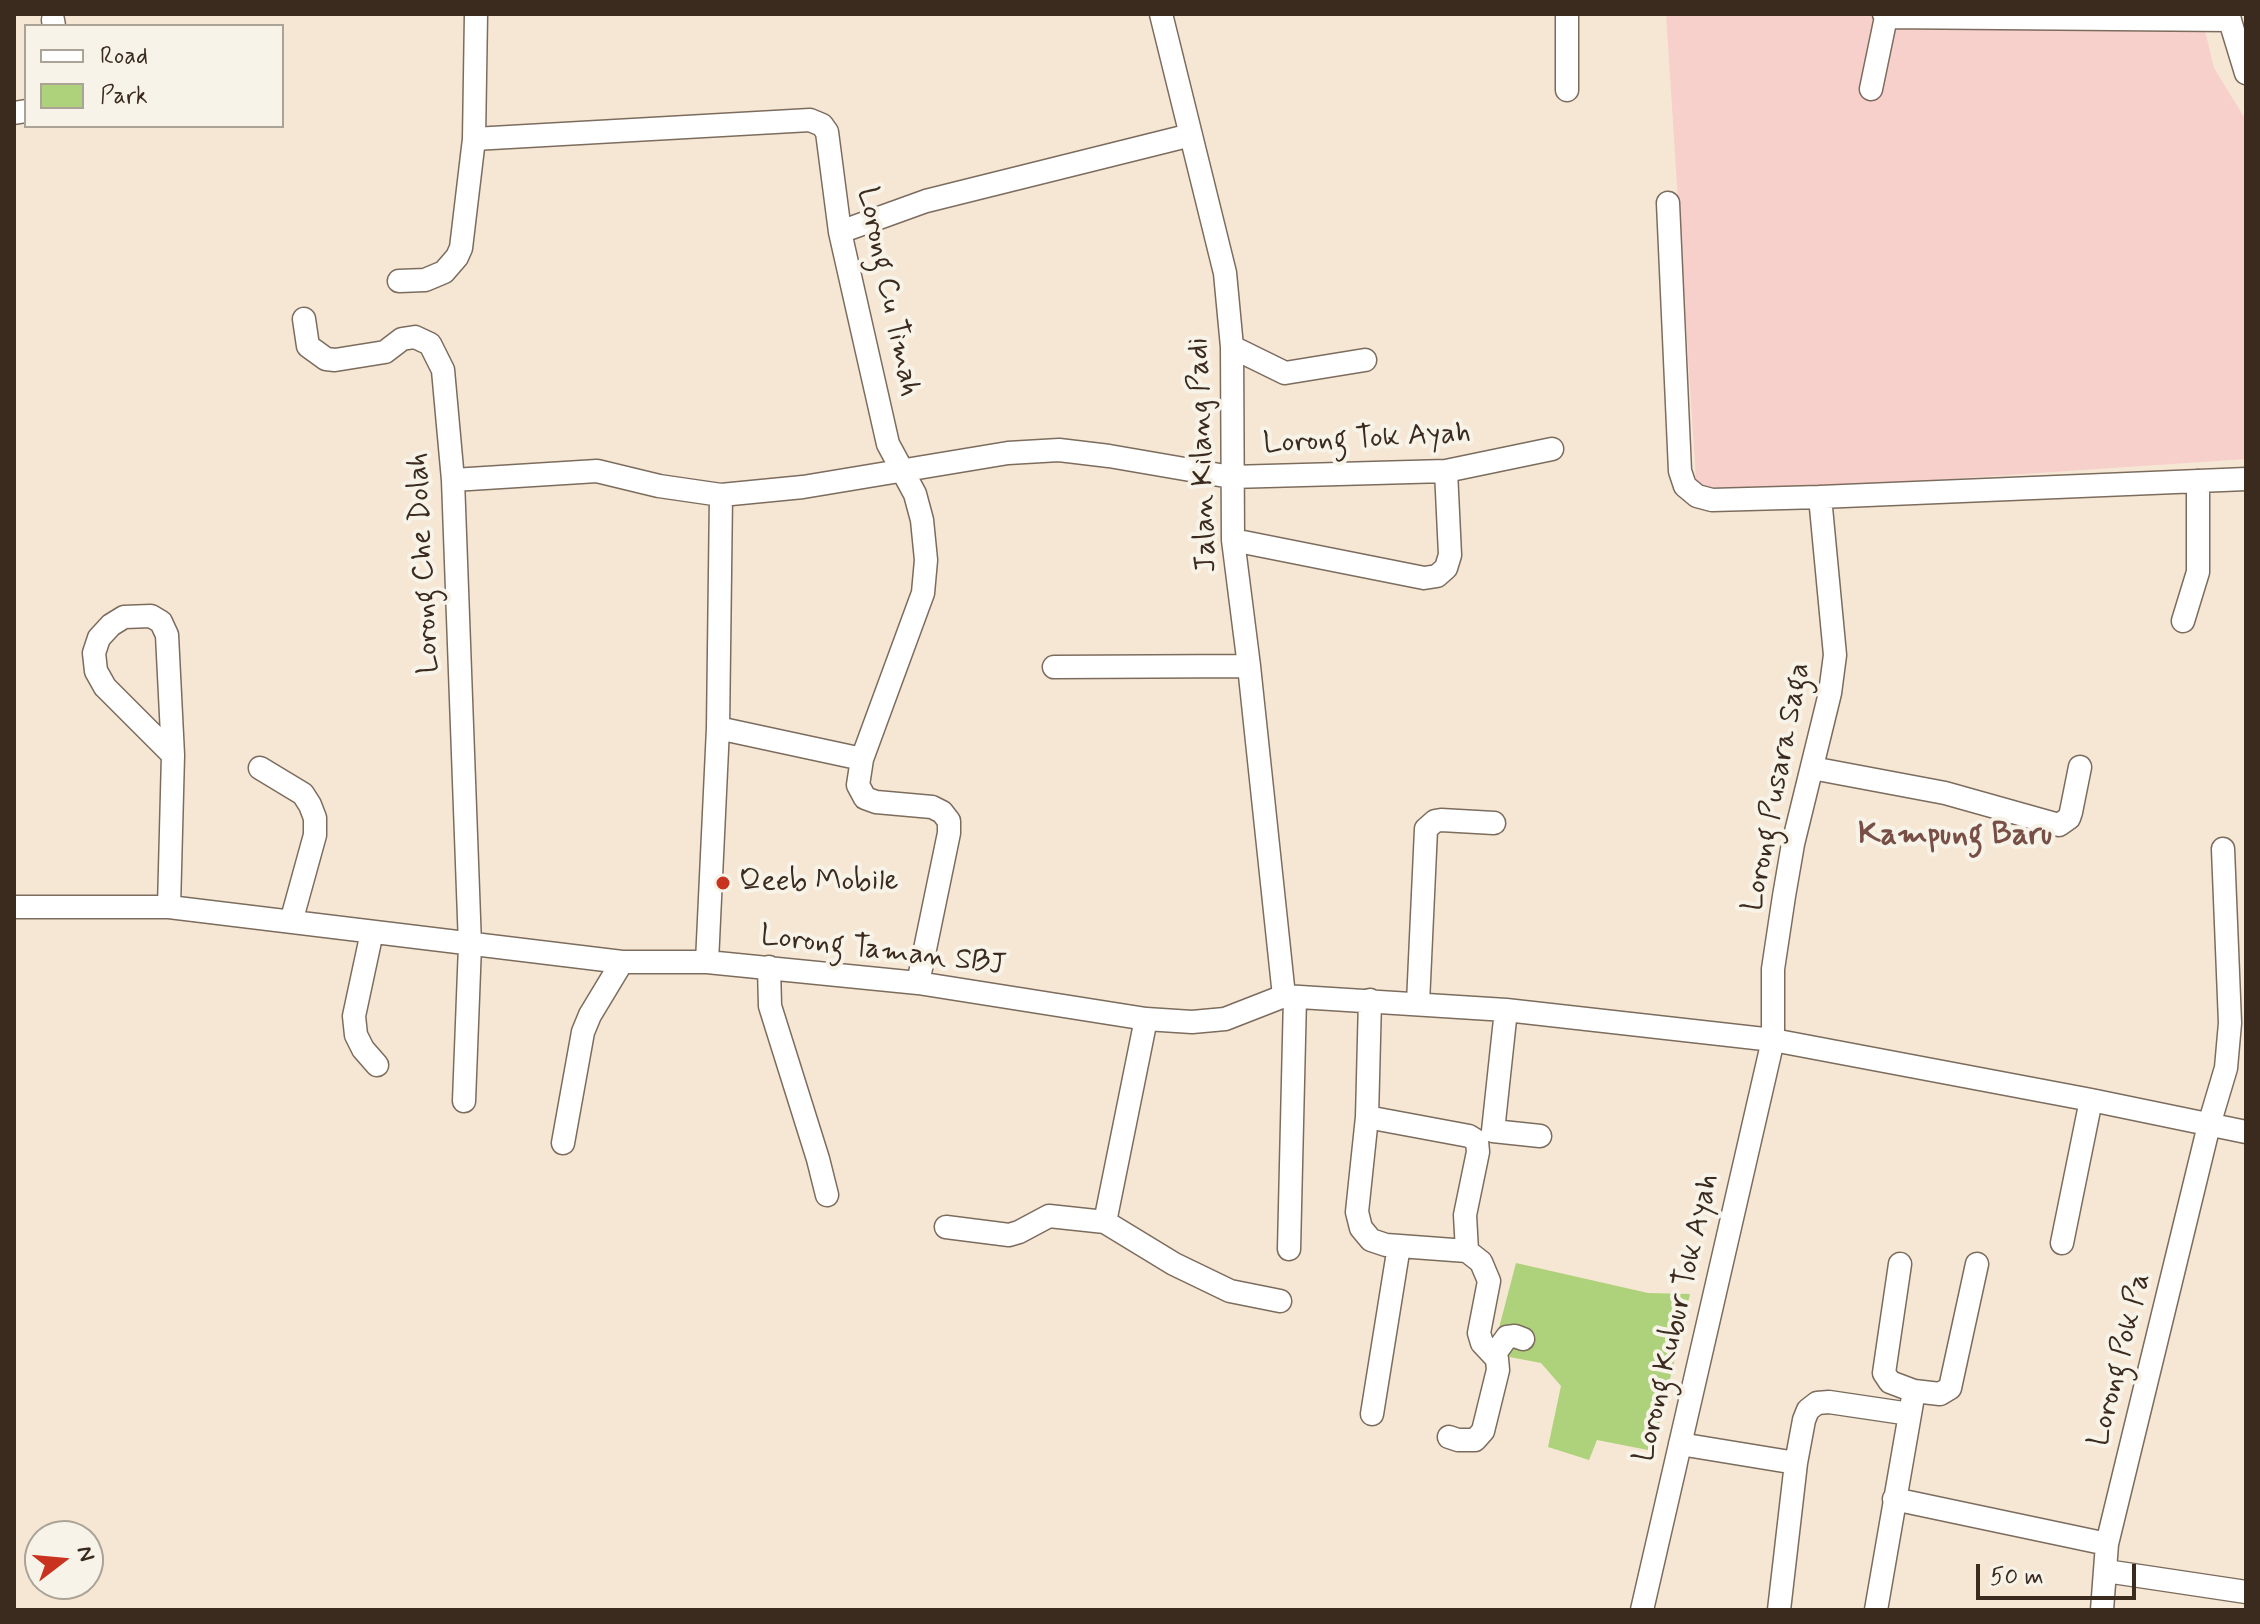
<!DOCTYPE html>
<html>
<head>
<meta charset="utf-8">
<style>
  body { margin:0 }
  #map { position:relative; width:2260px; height:1624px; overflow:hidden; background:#f6e7d4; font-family:Mynerve,sans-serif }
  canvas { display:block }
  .frame { position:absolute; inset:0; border:16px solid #3b2a1e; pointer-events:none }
  .legend { position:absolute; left:24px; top:24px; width:260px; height:104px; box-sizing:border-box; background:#f7f3e8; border:2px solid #aca397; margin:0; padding:10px 14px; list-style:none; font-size:24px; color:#3b2a1e }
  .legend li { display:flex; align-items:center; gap:16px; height:40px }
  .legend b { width:40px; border:2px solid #aca397 }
  .north { position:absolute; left:24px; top:1520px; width:80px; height:80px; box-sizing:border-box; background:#f7f3e8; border:2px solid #aca397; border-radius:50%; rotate:74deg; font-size:22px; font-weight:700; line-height:32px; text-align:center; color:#3b2a1e }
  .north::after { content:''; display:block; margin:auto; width:28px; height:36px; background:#c8321e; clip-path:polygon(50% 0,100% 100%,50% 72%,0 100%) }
  .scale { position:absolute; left:1976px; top:1564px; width:160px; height:36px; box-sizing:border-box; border:4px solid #3b2a1e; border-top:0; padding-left:10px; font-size:24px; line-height:28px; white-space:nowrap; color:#3b2a1e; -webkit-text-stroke:6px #f7f3e8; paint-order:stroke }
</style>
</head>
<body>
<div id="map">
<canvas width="2260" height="1624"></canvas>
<div class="frame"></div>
<ul class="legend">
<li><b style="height:10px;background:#fff"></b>Road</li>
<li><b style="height:22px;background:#aed27b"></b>Park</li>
</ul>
<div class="north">N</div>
<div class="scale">50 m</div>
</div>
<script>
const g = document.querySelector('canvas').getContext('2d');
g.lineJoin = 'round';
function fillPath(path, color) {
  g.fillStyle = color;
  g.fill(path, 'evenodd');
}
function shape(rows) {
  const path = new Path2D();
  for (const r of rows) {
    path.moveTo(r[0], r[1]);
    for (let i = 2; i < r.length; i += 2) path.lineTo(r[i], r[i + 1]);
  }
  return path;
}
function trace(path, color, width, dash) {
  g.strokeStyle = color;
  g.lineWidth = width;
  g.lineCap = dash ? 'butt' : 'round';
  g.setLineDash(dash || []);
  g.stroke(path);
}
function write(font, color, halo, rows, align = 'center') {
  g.font = font + ' Mynerve,sans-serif';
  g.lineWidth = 8;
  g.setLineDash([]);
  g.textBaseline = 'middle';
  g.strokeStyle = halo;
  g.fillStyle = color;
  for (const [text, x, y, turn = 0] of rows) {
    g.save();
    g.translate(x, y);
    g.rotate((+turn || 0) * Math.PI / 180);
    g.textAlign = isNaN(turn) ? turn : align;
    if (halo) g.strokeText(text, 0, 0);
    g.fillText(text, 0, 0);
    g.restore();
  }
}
const built = shape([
  [1666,14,2201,14,2214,68,2246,120,2246,459,1697,496]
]);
const green = shape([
  [1516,1263,1648,1293,1690,1294,1653,1451,1597,1440,1589,1460,1548,1447,1561,1386,1541,1363,1504,1356,1495,1343]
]);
const minor = shape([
  [1161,14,1225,273,1232,347,1233,540,1249,666,1284,996],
  [2228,14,2246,73],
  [1886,17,2230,20],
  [53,20,54,26],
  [1871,89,1886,17,1884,14],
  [1567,90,1567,14],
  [14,113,26,111],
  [474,139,810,120,822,125,827,132,840,232,888,444,915,494,922,520,926,560,923,593,862,759,858,785,865,798,876,802,932,807,942,812,949,821,949,833,918,983],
  [1668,203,1680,471,1685,486,1697,496,1712,500,1820,497,2246,479],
  [840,232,926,201,1191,135],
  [399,281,425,280,444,272,457,257,461,248,474,139,476,14],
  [304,319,308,346,326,359,335,360,385,352,402,339,415,337,430,344,443,370,453,480,470,945,464,1101],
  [1232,347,1285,373,1365,360],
  [453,480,597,471,659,486,721,495],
  [1233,540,1424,578,1437,576,1446,568,1450,555,1446,471],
  [2183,621,2198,572,2198,481],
  [1054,667,1249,666],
  [718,728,862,759],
  [260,768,303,794,310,805,315,818,315,835,291,922],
  [1812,768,1945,793,2059,825,2069,818,2071,812,2080,767],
  [14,907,169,907,622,962,707,962,918,983,1146,1019,1192,1022,1225,1019,1284,996,1506,1010,1773,1040,2091,1100,2246,1132],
  [169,907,173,755,167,635,161,622,151,616,124,617,111,625,99,638,94,653,96,671,105,687,173,755],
  [372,932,354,1016,356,1035,363,1049,377,1065],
  [707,962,718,728,721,495,803,487,1008,453,1059,450,1109,456,1231,477,1446,471,1552,449],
  [769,967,770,1006,818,1159,827,1195],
  [1370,1000,1367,1117,1357,1212,1361,1228,1371,1240,1386,1245,1467,1251,1481,1262,1489,1281,1479,1333,1482,1343,1497,1359,1498,1370,1483,1431,1475,1440,1458,1440,1449,1437],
  [1418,1003,1426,829,1435,821,1441,820,1494,823],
  [1506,1010,1493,1131,1540,1136],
  [1367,1117,1469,1136,1477,1141,1478,1152,1465,1215,1467,1251],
  [563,1143,583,1032,590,1015,622,962],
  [1105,1222,1146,1019],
  [946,1227,1009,1235,1019,1232,1049,1216,1105,1222,1174,1264,1230,1291,1280,1301],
  [2062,1243,2091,1100],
  [1289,1249,1295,997],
  [1900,1264,1884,1373,1890,1382,1914,1391],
  [1494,1355,1507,1337,1515,1336,1523,1339],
  [1372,1414,1399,1246],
  [1680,1444,1796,1463],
  [1894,1499,2107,1544],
  [2106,1571,2246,1592],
  [1642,1610,1773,1040,1773,969,1784,896,1793,844,1830,693,1835,655,1820,497],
  [1779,1610,1796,1463,1804,1420,1808,1410,1817,1403,1829,1402,1910,1414],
  [1876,1610,1914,1391,1940,1394,1950,1388,1977,1264],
  [2102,1610,2107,1544,2209,1125,2226,1068,2230,1023,2223,849]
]);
const markers = [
  [723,883,8,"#c8321e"]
];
const streetNames = [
  ["Lorong Cu Timah",887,292,78],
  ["Lorong Tok Ayah",1367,440,-3],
  ["Jalan Kilang Padi",1204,455,-92],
  ["Lorong Che Dolah",425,563,-93],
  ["Lorong Pusara Saga",1778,787,-79],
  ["Lorong Taman SBJ",883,952,7],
  ["Lorong Kubur Tok Ayah",1678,1318,-77],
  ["Lorong Pok Pa",2121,1360,-76]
];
const poiNames = [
  ["Qeeb Mobile",739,883]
];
const neighbourhoodNames = [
  ["Kampung Baru",1955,836]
];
fillPath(built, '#f7d0cc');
fillPath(green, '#aed27b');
trace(minor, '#7c6c5e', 25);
trace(minor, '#fff', 22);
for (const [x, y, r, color] of markers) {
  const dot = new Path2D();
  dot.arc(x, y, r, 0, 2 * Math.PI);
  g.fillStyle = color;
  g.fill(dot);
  trace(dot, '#f7f3e8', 3);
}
write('30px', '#3b2a1e', '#f7f3e8', streetNames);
write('30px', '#3b2a1e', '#f7f3e8', poiNames, 'left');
write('bold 32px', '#784f46', '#f7f3e8', neighbourhoodNames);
</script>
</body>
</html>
